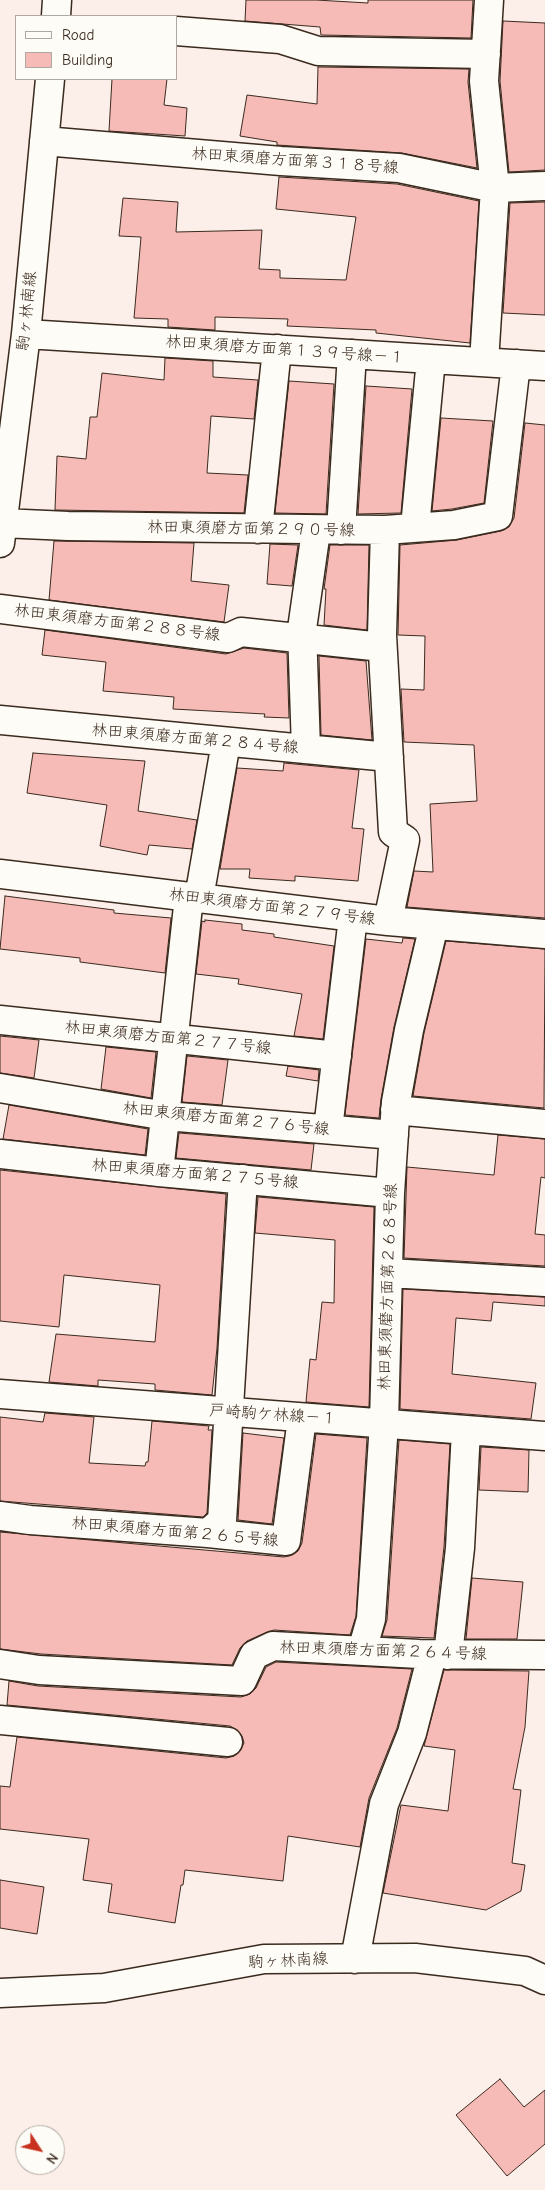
<!DOCTYPE html>
<html>
<head>
<meta charset="utf-8">
<style>
  body { margin:0 }
  #map { position:relative; width:545px; height:2190px; overflow:hidden; background:#fcefea; font-family:"Comic Neue",sans-serif }
  canvas { display:block }
  .legend { position:absolute; left:15px; top:15px; width:162px; height:65px; box-sizing:border-box; background:#fdfcf7; border:1px solid #afa8a0; margin:0; padding:6px 9px; list-style:none; font-size:15px; color:#3b2a1e }
  .legend li { display:flex; align-items:center; gap:10px; height:25px }
  .legend b { width:25px; border:1px solid #afa8a0 }
  .north { position:absolute; left:15px; top:2125px; width:50px; height:50px; box-sizing:border-box; background:#fdfcf7; border:1px solid #afa8a0; border-radius:50%; rotate:125deg; font-size:14px; font-weight:700; line-height:20px; text-align:center; color:#3b2a1e }
  .north::after { content:''; display:block; margin:auto; width:18px; height:22px; background:#c8321e; clip-path:polygon(50% 0,100% 100%,50% 72%,0 100%) }
</style>
</head>
<body>
<div id="map">
<canvas width="545" height="2190"></canvas>
<ul class="legend">
<li><b style="height:6px;background:#fdfcf7"></b>Road</li>
<li><b style="height:14px;background:#f6bab7"></b>Building</li>
</ul>
<div class="north">N</div>
</div>
<script>
const g = document.querySelector('canvas').getContext('2d');
g.lineJoin = 'round';
function fillPath(path, color) {
  g.fillStyle = color;
  g.fill(path, 'evenodd');
}
function shape(rows) {
  const path = new Path2D();
  for (const r of rows) {
    path.moveTo(r[0], r[1]);
    for (let i = 2; i < r.length; i += 2) path.lineTo(r[i], r[i + 1]);
  }
  return path;
}
function trace(path, color, width, dash) {
  g.strokeStyle = color;
  g.lineWidth = width;
  g.lineCap = dash ? 'butt' : 'round';
  g.setLineDash(dash || []);
  g.stroke(path);
}
function write(font, color, halo, rows, align = 'center') {
  g.font = font + ' "Comic Neue","Klee One",sans-serif';
  g.lineWidth = 5;
  g.setLineDash([]);
  g.textBaseline = 'middle';
  g.strokeStyle = halo;
  g.fillStyle = color;
  for (const [text, x, y, turn = 0] of rows) {
    g.save();
    g.translate(x, y);
    g.rotate((+turn || 0) * Math.PI / 180);
    g.textAlign = isNaN(turn) ? turn : align;
    if (halo) g.strokeText(text, 0, 0);
    g.fillText(text, 0, 0);
    g.restore();
  }
}
const building = shape([
  [246,0,316,0,368,3,368,0,473,0,471,38,321,35,320,27,245,21,246,0],
  [503,21,545,23,545,170,509,172,500,81,503,21],
  [318,67,469,69,468,82,477,168,402,153,277,145,277,142,240,136,247,95,317,104,318,67],
  [112,79,167,79,164,105,187,108,185,136,109,131,112,79],
  [279,177,397,184,479,201,470,343,376,333,376,330,287,326,288,319,215,317,215,330,168,327,168,319,134,318,141,237,119,236,123,198,178,202,176,232,262,230,259,269,280,270,280,278,346,280,356,217,276,209,279,177],
  [545,202,545,315,503,313,510,203,545,202],
  [165,358,213,361,213,377,258,380,254,419,211,416,207,473,248,475,244,513,55,510,57,456,86,459,90,417,97,417,102,373,164,380,165,358],
  [289,381,334,384,326,514,275,513,289,381],
  [366,386,412,389,401,513,358,514,366,386],
  [441,418,493,421,484,503,452,509,432,511,441,418],
  [525,423,545,425,545,918,407,907,414,871,433,872,430,804,477,801,474,745,404,742,401,689,424,690,425,636,398,635,400,545,457,540,501,531,509,527,514,518,525,423],
  [54,541,194,543,191,581,229,585,224,622,49,600,54,541],
  [270,544,298,545,292,586,267,584,270,544],
  [330,545,369,545,367,630,324,625,326,589,324,589,330,545],
  [45,630,226,654,244,648,287,653,289,718,264,717,265,714,173,709,174,697,103,691,106,662,42,655,45,630],
  [319,656,366,661,372,740,321,735,319,656],
  [33,753,145,761,138,811,197,820,192,849,149,845,147,855,100,846,107,805,27,793,33,753],
  [284,763,359,770,352,828,364,829,358,881,295,876,295,881,249,878,250,869,220,869,237,768,283,771,284,763],
  [5,896,114,910,114,913,171,918,165,973,80,962,80,958,0,949,5,896],
  [205,920,242,924,242,930,274,934,274,937,334,946,323,1039,294,1036,302,994,238,984,239,979,196,974,202,921,205,922,205,920],
  [403,938,415,939,394,1027,381,1099,379,1118,345,1115,366,939,402,943,403,938],
  [446,941,545,949,544,1108,413,1096,424,1033,446,941],
  [0,1036,39,1040,34,1078,0,1073,0,1036],
  [106,1047,156,1052,151,1098,101,1089,106,1047],
  [187,1056,228,1060,222,1105,182,1102,187,1056],
  [288,1066,319,1070,318,1081,286,1076,288,1066],
  [9,1105,148,1129,145,1155,3,1139,9,1105],
  [179,1133,314,1144,311,1170,176,1158,179,1133],
  [498,1135,545,1139,545,1178,541,1177,535,1234,545,1235,545,1266,404,1258,407,1167,494,1175,498,1135],
  [0,1170,226,1194,217,1348,212,1395,155,1390,155,1384,98,1380,98,1386,49,1382,56,1334,155,1342,160,1285,64,1275,59,1327,0,1321,0,1170],
  [258,1197,374,1207,369,1407,306,1402,310,1359,316,1360,322,1302,334,1303,335,1240,255,1233,258,1197],
  [403,1289,545,1297,545,1306,493,1302,491,1321,456,1318,452,1374,536,1383,531,1419,400,1409,403,1289],
  [45,1413,94,1417,89,1463,145,1466,146,1462,148,1462,152,1421,209,1426,208,1430,212,1430,207,1513,203,1517,0,1501,0,1417,43,1422,45,1413],
  [243,1433,284,1438,272,1524,238,1520,243,1433],
  [316,1434,367,1438,356,1616,350,1635,274,1630,267,1632,247,1641,240,1648,232,1665,41,1654,0,1649,0,1532,284,1557,292,1555,298,1551,302,1543,316,1434],
  [399,1440,450,1444,444,1547,434,1638,382,1636,387,1620,399,1440],
  [481,1447,529,1450,528,1492,479,1490,481,1447],
  [472,1578,523,1582,517,1639,466,1639,472,1578],
  [276,1662,412,1669,397,1728,369,1798,360,1847,288,1836,283,1881,185,1870,183,1885,181,1885,175,1923,108,1912,112,1884,83,1880,89,1839,0,1829,0,1786,10,1787,17,1737,226,1758,234,1756,240,1751,244,1743,242,1736,237,1730,230,1726,7,1705,9,1681,38,1686,241,1697,250,1694,256,1688,266,1667,276,1662],
  [444,1670,529,1671,525,1727,513,1789,521,1790,512,1863,525,1865,521,1891,486,1910,383,1893,401,1805,448,1811,455,1750,424,1746,444,1670],
  [0,1880,44,1887,37,1934,0,1928,0,1880],
  [500,2079,524,2107,545,2090,545,2144,507,2176,456,2115,500,2079]
]);
const minor = shape([
  [56,16,57,0],
  [176,31,280,39,318,51,486,54],
  [44,141,281,161,399,168,495,188,545,186],
  [26,334,545,366],
  [484,362,495,188,484,81,489,0],
  [2,523,68,526,385,530,454,525,498,516,516,364],
  [415,527,431,359],
  [258,529,277,349],
  [341,530,352,354],
  [385,530,382,635,393,832,405,840,388,921],
  [0,543,26,334,50,79],
  [0,609,228,638,241,632,382,647],
  [0,720,389,757],
  [306,749,302,629,316,531],
  [0,874,388,921,545,934],
  [199,898,226,742],
  [0,1020,337,1056],
  [0,1088,166,1116,394,1135],
  [395,1110,545,1124],
  [328,1129,353,917],
  [0,1154,159,1172,390,1193],
  [159,1172,189,897],
  [389,1273,545,1282],
  [0,1394,545,1436],
  [0,1516,30,1520,208,1533,286,1541,302,1418],
  [208,1533,222,1521,243,1179],
  [362,1651,371,1619,384,1423,390,1193,396,1102,409,1030,434,925],
  [448,1655,460,1548,466,1430],
  [0,1664,39,1670,242,1681,254,1655,273,1646,419,1654,545,1655],
  [0,1720,228,1742],
  [355,1959,384,1804,412,1733,432,1655],
  [0,1993,104,1988,264,1959,415,1958,525,1971,545,1980]
]);
const streetNames = [
  ["林田東須磨方面第３１８号線",295,161,4],
  ["駒ヶ林南線",27,311,-84],
  ["林田東須磨方面第１３９号線－１",285,350,4],
  ["林田東須磨方面第２９０号線",251,529,1],
  ["林田東須磨方面第２８８号線",117,623,7],
  ["林田東須磨方面第２８４号線",195,739,5],
  ["林田東須磨方面第２７９号線",272,907,7],
  ["林田東須磨方面第２７７号線",168,1038,6],
  ["林田東須磨方面第２７６号線",226,1119,6],
  ["林田東須磨方面第２７５号線",195,1174,5],
  ["林田東須磨方面第２６８号線",388,1287,-88],
  ["戸崎駒ケ林線－１",273,1415,4],
  ["林田東須磨方面第２６５号線",175,1532,5],
  ["林田東須磨方面第２６４号線",383,1651,2],
  ["駒ヶ林南線",288,1961,-3]
];
fillPath(building, '#f6bab7');
trace(building, '#3b2a1e', 1);
trace(minor, '#3b2a1e', 31);
trace(minor, '#fdfcf7', 28);
write('16px', '#3b2a1e', '#fdfcf7', streetNames);
</script>
</body>
</html>
